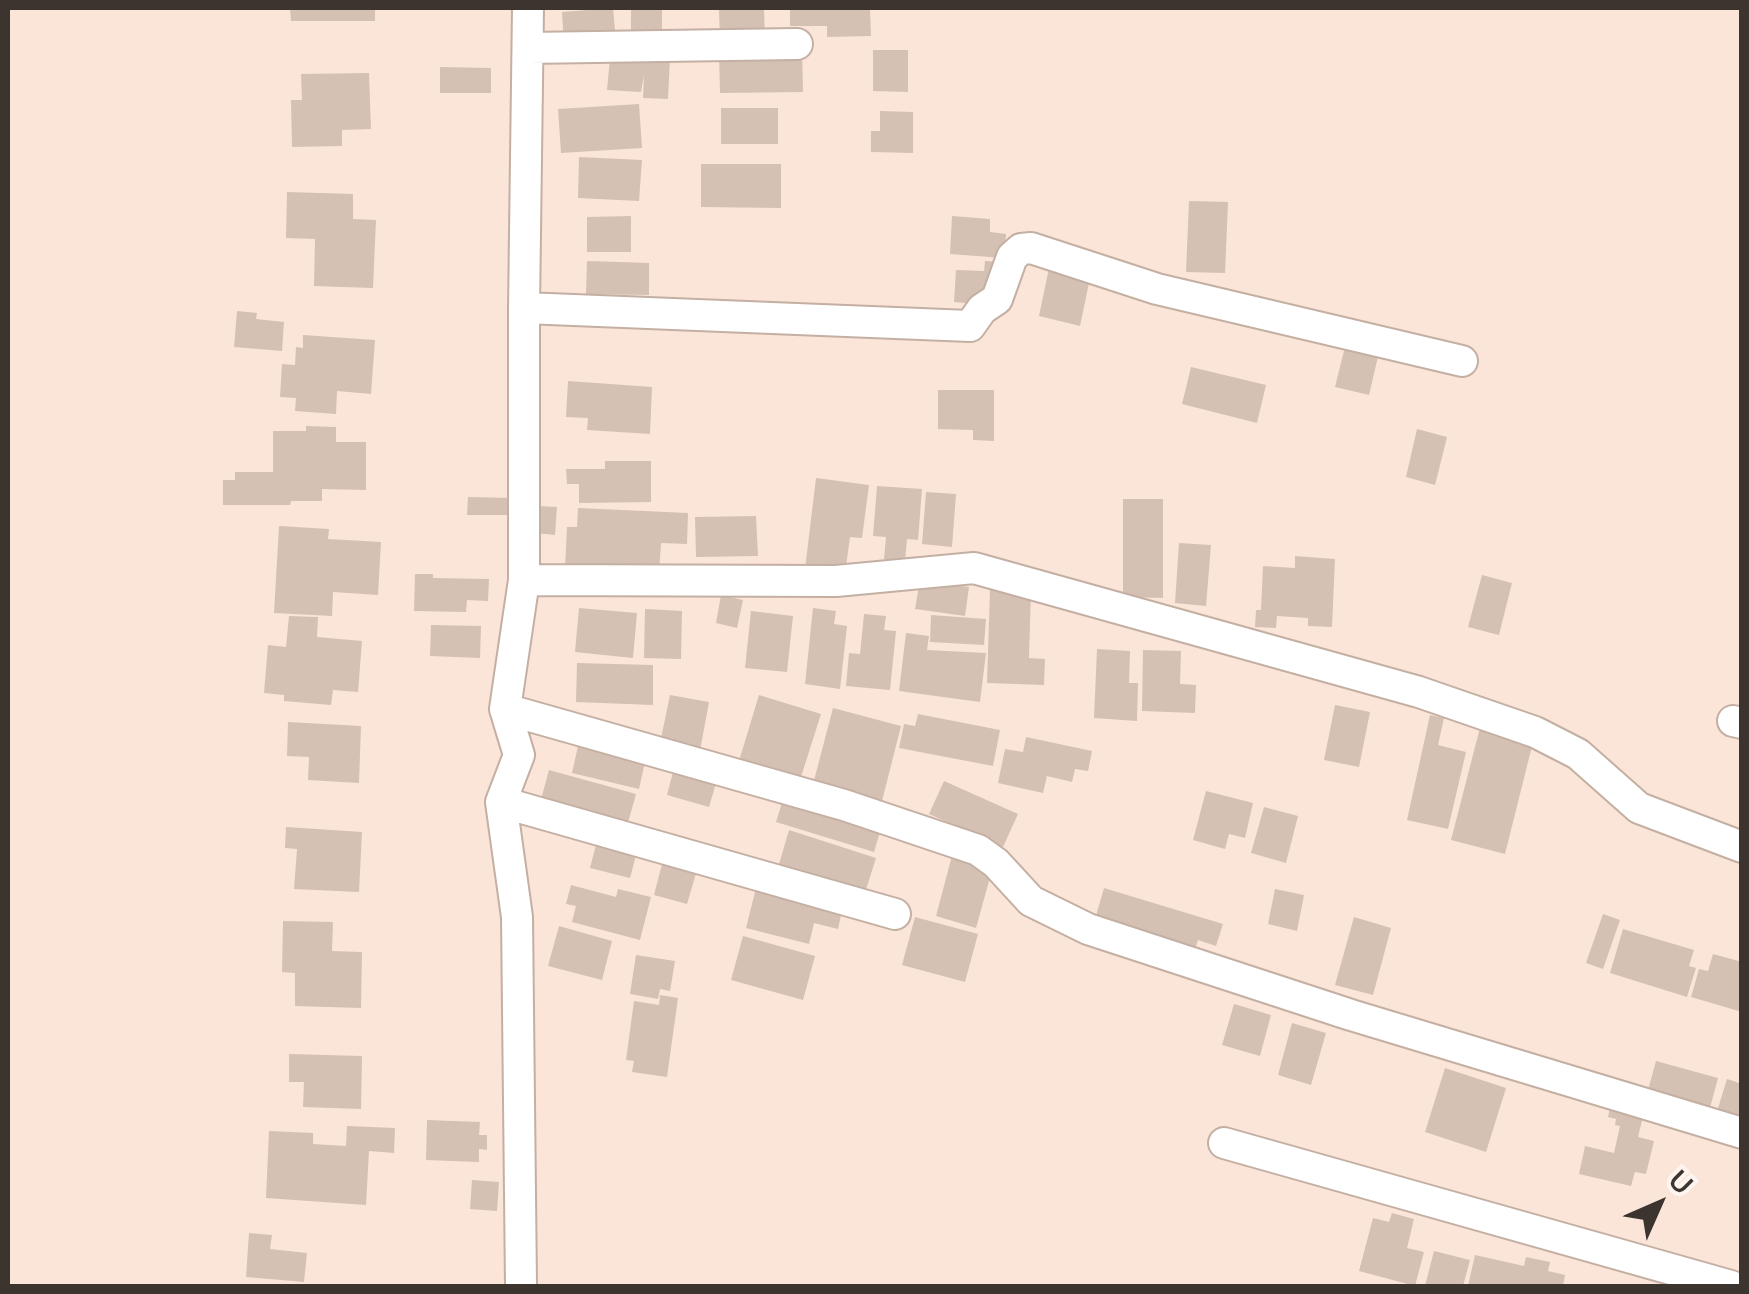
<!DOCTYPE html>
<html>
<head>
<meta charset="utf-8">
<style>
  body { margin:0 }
  #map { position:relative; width:1749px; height:1294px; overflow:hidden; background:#fbe5d8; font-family:"Nunito Sans",sans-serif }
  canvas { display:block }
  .frame { position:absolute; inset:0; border:10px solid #3c342f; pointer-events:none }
  .north { position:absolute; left:1609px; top:1154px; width:100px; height:100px; -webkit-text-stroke:8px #fef5f0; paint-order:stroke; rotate:45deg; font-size:28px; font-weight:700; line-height:40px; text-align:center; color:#3c342f }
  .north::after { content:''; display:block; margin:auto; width:35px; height:45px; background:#3c342f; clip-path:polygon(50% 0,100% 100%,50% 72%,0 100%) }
</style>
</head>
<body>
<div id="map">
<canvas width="1749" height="1294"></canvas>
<div class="frame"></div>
<div class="north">U</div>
</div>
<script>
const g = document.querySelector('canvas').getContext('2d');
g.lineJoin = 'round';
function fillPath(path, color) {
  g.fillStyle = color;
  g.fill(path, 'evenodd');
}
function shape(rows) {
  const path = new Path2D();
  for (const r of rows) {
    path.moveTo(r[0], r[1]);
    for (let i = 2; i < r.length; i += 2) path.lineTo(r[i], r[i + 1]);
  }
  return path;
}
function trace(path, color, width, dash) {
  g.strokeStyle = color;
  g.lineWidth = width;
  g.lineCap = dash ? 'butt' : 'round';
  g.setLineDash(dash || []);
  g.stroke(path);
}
const building = shape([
  [290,8,375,8,375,21,291,21],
  [613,8,616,41,564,45,562,12],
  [631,8,662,8,662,35,631,35],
  [719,8,764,8,765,41,720,42],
  [790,8,870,8,871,36,827,37,827,26,790,26],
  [802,50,803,92,720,93,719,52],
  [873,50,908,50,908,92,873,91],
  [610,58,670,58,668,99,643,98,644,75,641,92,607,90],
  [440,67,491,68,491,93,440,93],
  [369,73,371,129,342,130,342,146,292,147,291,100,302,100,301,74],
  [639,104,642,148,561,153,558,109],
  [721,108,778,108,778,144,721,144],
  [880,111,913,112,913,153,871,152,871,131,880,131],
  [579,157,642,160,639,201,578,198],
  [701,164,781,164,781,208,701,207],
  [287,192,353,194,353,219,376,220,373,288,314,286,315,239,286,238],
  [1189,201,1228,202,1225,273,1186,272],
  [631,216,631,252,587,252,587,217],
  [952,216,990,219,990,232,1006,234,1004,258,950,254],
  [587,261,649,263,649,295,586,294],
  [985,261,1004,262,1001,306,954,302,956,270,984,271],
  [1049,268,1090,278,1080,326,1039,316],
  [237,311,257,313,256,319,284,322,282,351,234,347],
  [303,335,375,340,371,394,337,391,336,414,295,411,296,398,280,397,282,364,295,365,296,347,303,348],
  [1347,339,1380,348,1369,395,1335,387],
  [1191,367,1266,385,1257,423,1182,404],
  [568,381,652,387,650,434,587,430,588,418,566,417],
  [938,390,994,390,994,441,973,440,973,430,938,429],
  [306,426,336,427,336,442,366,442,366,490,322,489,322,501,291,501,290,505,223,505,223,480,235,480,235,472,273,472,273,431,306,431],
  [1417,429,1447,437,1435,485,1406,477],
  [605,461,651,461,651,502,579,503,579,484,567,484,566,469,605,469],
  [816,478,869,485,862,538,850,537,845,574,805,569],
  [877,486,922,489,918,540,907,539,905,561,884,559,886,537,873,536],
  [926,492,956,494,952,547,922,544],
  [468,497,513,498,513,515,467,515],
  [1123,499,1163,499,1163,598,1123,597],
  [536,506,557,507,555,535,535,533],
  [578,508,688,513,687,544,661,543,659,574,565,568,567,527,577,527],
  [756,516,758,556,696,557,695,517],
  [279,526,329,529,328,539,381,542,378,595,333,592,332,616,274,613],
  [1179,543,1211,545,1206,606,1175,603],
  [1295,556,1335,559,1332,627,1308,626,1308,618,1277,616,1276,628,1255,627,1256,610,1261,610,1263,566,1295,568],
  [415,574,433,574,433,578,489,579,488,601,467,600,466,612,414,611],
  [1482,575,1512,583,1499,635,1468,627],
  [920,580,969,587,965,616,915,609],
  [990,590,1031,591,1029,658,1045,659,1044,685,987,683],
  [721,595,743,600,737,628,716,623],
  [579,608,637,613,633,658,575,652],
  [813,608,836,611,834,624,847,626,840,689,805,684],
  [645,609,682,611,681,659,644,658],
  [751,611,793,616,787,672,745,668],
  [864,614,886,616,884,630,896,631,890,690,846,686,849,653,860,654],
  [931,615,986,619,984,645,930,642],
  [289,616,318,617,317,637,362,641,358,692,333,690,331,705,284,701,284,695,264,693,268,645,286,647],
  [431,625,481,626,480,658,430,656],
  [906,633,929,636,927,650,986,653,980,702,899,691],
  [1097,649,1130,651,1129,683,1138,683,1137,721,1094,718],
  [1143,650,1181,651,1180,684,1196,685,1195,713,1142,711],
  [577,663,653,665,653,705,576,702],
  [670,695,709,702,699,756,659,748],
  [759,695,821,714,800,780,739,761],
  [1335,705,1370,712,1359,767,1324,760],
  [833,708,901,726,881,805,812,788],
  [918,714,1000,730,993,766,899,748,904,724,915,726],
  [1430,715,1444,718,1438,745,1466,752,1448,829,1407,820],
  [1482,720,1535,734,1505,854,1451,840],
  [288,722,361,726,359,783,308,780,309,757,287,756],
  [580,737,647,753,639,789,572,773],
  [1026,737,1092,751,1088,771,1075,769,1072,782,1047,776,1043,793,998,783,1005,749,1023,752],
  [676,760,719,773,709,807,667,795],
  [549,770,636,794,626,830,540,803],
  [944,781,1018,814,1003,847,929,814],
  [1206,791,1253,803,1245,838,1229,834,1225,849,1193,840],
  [785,793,883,822,874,852,776,822],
  [1264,807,1298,816,1286,863,1251,853],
  [286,827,362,832,359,892,294,889,297,849,285,848],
  [789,830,876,858,863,899,777,871],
  [599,833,639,844,630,878,590,868],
  [953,852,994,863,976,928,936,916],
  [663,860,697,870,687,904,654,895],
  [757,884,843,906,838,929,814,923,809,944,746,928],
  [571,885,616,897,618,889,651,897,640,940,572,922,576,906,566,904],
  [1104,888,1223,924,1216,946,1198,940,1193,956,1093,926],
  [1275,889,1304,895,1297,931,1268,924],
  [1603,914,1620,920,1603,969,1586,963],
  [915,917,978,934,965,982,902,965],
  [1354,917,1391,928,1373,995,1335,985],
  [283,921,333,922,332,951,362,952,361,1008,295,1006,295,973,282,972],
  [559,926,612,941,602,980,548,966],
  [1623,929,1694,950,1689,966,1696,968,1687,997,1610,973],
  [743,936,815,956,803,1000,731,980],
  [1713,954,1742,962,1742,1012,1691,997,1699,969,1708,971],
  [636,955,675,961,670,991,660,989,658,999,630,994],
  [660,995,678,998,667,1077,632,1072,634,1061,626,1060,634,1001,659,1005],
  [1234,1004,1271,1015,1260,1056,1222,1045],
  [1292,1023,1326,1033,1311,1085,1278,1075],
  [289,1054,362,1056,361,1109,303,1107,304,1082,289,1082],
  [1656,1061,1718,1078,1707,1119,1645,1101],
  [1445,1068,1506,1088,1486,1152,1425,1132],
  [1727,1079,1742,1084,1742,1127,1715,1118],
  [1611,1104,1644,1112,1638,1137,1654,1141,1646,1174,1635,1172,1631,1186,1579,1174,1585,1146,1614,1153,1620,1126,1615,1125,1616,1119,1608,1117],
  [427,1120,480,1122,479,1135,487,1135,487,1150,479,1149,479,1162,426,1160],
  [347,1126,395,1128,394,1153,369,1151,366,1205,266,1198,269,1131,313,1133,313,1144,346,1146],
  [472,1180,499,1182,497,1211,470,1209],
  [1392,1213,1414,1219,1407,1248,1424,1252,1415,1286,1359,1271,1373,1218,1389,1222],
  [249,1233,272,1235,270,1249,307,1253,304,1282,246,1277],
  [1434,1251,1470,1260,1463,1286,1425,1286],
  [1475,1255,1524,1266,1526,1257,1550,1262,1548,1271,1565,1275,1563,1286,1468,1286]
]);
const street = shape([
  [528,48,797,44],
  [524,308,970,326,982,309,997,299,1012,257,1021,249,1031,248,1157,289,1462,361],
  [524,580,836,581,974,568,1419,692,1535,732,1578,754,1639,808,1742,847],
  [505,709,844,805,978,850,996,863,1031,901,1088,929,1351,1015,1742,1133],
  [1733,721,1742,723],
  [501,802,895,914],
  [1224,1143,1731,1286],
  [521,1286,517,917,501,802,519,755,505,709,524,580,524,308,528,8]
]);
fillPath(building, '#d5c0b4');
trace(street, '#c4afa3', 34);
trace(street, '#fff', 30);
</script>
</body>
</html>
